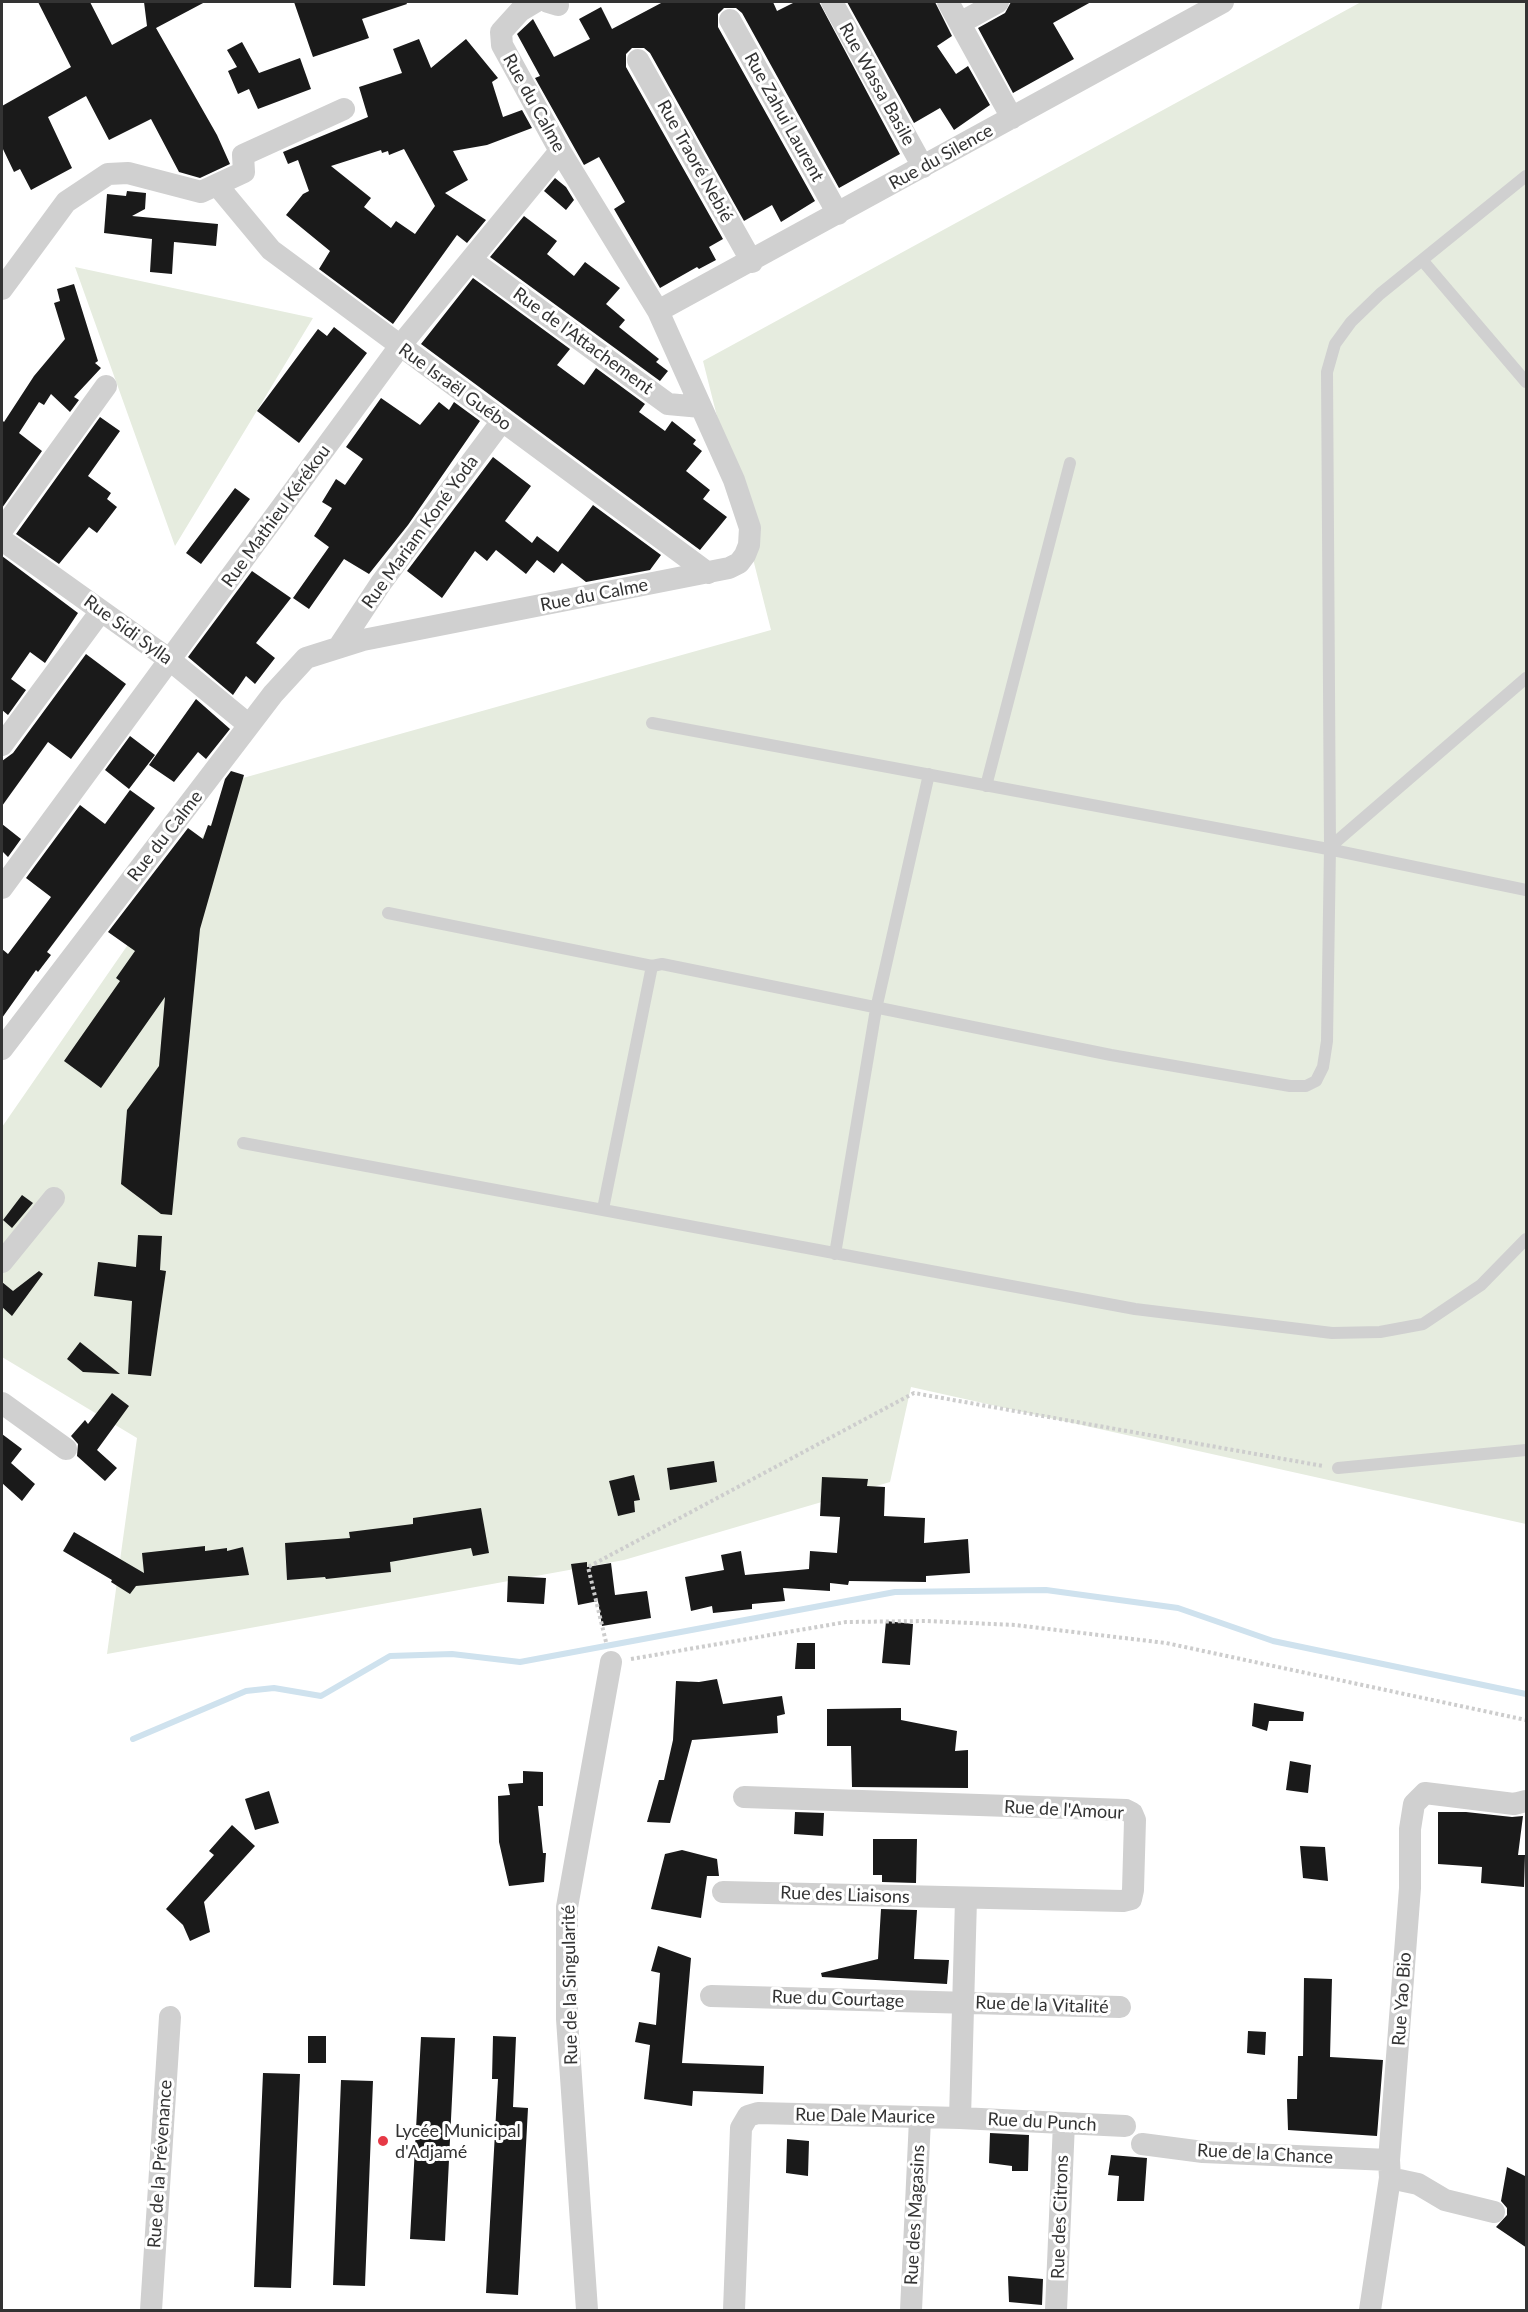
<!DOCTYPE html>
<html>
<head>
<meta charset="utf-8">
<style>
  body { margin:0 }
  #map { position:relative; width:1528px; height:2312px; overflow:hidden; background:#fff; font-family:Lato,sans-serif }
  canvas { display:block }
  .frame { position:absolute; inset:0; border:3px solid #333; pointer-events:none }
</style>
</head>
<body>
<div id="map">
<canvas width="1528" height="2312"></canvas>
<div class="frame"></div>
</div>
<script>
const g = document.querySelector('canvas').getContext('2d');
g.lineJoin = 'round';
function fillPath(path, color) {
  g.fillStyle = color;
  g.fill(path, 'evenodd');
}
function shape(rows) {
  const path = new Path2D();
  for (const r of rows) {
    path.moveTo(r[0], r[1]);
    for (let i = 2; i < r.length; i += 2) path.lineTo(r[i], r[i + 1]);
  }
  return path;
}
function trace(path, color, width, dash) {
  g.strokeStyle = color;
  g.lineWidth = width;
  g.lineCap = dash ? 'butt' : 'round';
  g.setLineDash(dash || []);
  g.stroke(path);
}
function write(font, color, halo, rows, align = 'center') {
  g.font = font + ' Lato,sans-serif';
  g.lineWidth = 6;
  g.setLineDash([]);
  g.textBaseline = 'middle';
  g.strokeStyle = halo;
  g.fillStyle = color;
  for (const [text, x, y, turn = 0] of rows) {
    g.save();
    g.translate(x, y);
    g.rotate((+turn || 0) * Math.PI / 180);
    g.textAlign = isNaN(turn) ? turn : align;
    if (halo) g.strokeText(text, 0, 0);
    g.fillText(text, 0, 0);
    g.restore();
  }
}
const green = shape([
  [1361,2,1526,2,1526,1524,911,1387,890,1482,624,1560,107,1654,137,1438,2,1357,2,1127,243,778,771,630,703,361],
  [75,267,313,318,175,546]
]);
const stream = shape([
  [133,1739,246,1691,274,1688,321,1696,390,1656,452,1654,520,1662,895,1592,1046,1590,1178,1608,1273,1641,1526,1694]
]);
const building = shape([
  [38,2,90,2,112,45,147,26,144,2,205,2,156,28,217,135,230,164,200,178,179,172,151,119,109,140,86,96,48,117,72,168,31,190,20,169,14,172,2,147,2,106,71,67],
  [294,2,406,2,407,4,362,19,369,38,313,57],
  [663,2,773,2,777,11,795,2,819,2,900,154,839,188,742,13,736,8,724,8,718,14,718,27,815,201,781,222,772,205,744,221,650,53,644,48,632,48,626,54,626,67,723,239,709,247,716,260,699,269,697,267,660,288,614,209,625,202,599,157,584,165,535,78,540,76,517,34,533,19,554,57,590,39,579,19,601,7,612,29],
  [847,2,935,2,952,36,937,46,956,74,968,66,990,105,954,130,940,108,914,123],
  [1011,2,1091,2,1053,23,1074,59,1013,93,978,28,1005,13],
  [419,39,431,68,466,39,498,78,492,82,503,117,522,110,532,128,487,145,453,151,468,180,445,193,486,220,467,243,457,235,393,324,319,269,330,251,286,215,303,194,309,191,298,160,288,164,283,152,368,117,359,87,402,73,393,49],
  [404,149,435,206,415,234,396,221,391,228,364,207,371,198,331,166,381,150,382,153,388,151,389,155],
  [242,42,259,73,300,58,311,89,258,109,249,89,238,94,228,71,237,67,227,50],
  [555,178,566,187,574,200,566,210,544,191],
  [127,191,146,193,145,209,132,216,218,224,216,246,174,242,172,274,150,272,152,239,104,233,107,194,126,196],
  [524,216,557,241,547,254,574,276,585,262,620,288,606,304,625,320,619,327,659,359,656,362,668,371,660,381,490,257],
  [473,278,570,349,557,365,584,385,596,368,645,404,639,412,665,431,672,421,696,440,693,444,702,451,686,471,710,490,703,499,727,517,700,550,421,344],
  [74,284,98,361,95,363,101,368,74,397,79,400,70,412,51,394,44,405,39,402,19,433,42,451,2,508,2,420,4,422,34,376,65,339,54,303,60,301,57,289],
  [334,327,367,353,299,443,257,411,318,329,327,336],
  [381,398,420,425,439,402,449,410,454,402,480,421,408,525,369,574,344,559,309,609,293,598,329,547,314,536,332,508,322,502,336,479,345,485,363,459,346,447],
  [100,417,120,431,88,476,111,493,107,499,117,507,97,533,89,527,59,564,16,534],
  [493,457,531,486,505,521,532,543,537,536,558,552,593,505,661,555,650,570,586,582,562,563,554,573,537,560,526,574,496,550,487,561,475,551,442,598,407,571],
  [235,488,250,499,201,564,186,553],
  [2,556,78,613,45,663,30,652,11,679,26,690,8,715,2,710],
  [252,571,291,598,256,643,275,658,255,684,246,676,233,695,188,657],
  [86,654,126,684,71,759,48,742,2,806,2,761,13,753],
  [196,699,230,729,206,759,198,752,174,782,149,765],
  [130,736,155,755,129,789,105,770],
  [231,771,244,775,200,929,172,1215,161,1214,121,1184,127,1110,159,1066,165,997,101,1088,64,1061,120,981,116,978,135,951,108,932,188,828,203,839,208,825,211,826,225,779],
  [130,790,155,808,47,952,51,955,38,972,36,970,2,1018,2,949,8,954,51,897,26,878,80,805,105,824],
  [2,824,21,839,8,857,2,851],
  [22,1195,33,1203,12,1228,3,1220],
  [138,1235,162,1236,160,1270,166,1271,151,1376,128,1374,132,1301,94,1296,98,1262,136,1267],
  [39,1271,43,1274,12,1316,2,1307,2,1282,13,1291],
  [80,1342,120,1374,83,1372,67,1359],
  [112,1393,129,1406,97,1450,117,1468,105,1481,77,1456,78,1444,71,1436,85,1420,88,1424],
  [2,1434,22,1449,11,1463,35,1484,22,1501,2,1483],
  [714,1461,717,1482,670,1490,667,1468],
  [634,1475,640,1500,634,1501,635,1512,618,1516,609,1481],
  [822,1477,868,1479,867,1486,885,1487,884,1516,925,1518,924,1543,968,1539,970,1573,926,1576,926,1582,849,1581,848,1585,830,1583,830,1591,783,1588,785,1601,752,1604,752,1609,713,1613,712,1606,691,1611,685,1577,724,1570,721,1555,741,1551,745,1575,809,1569,810,1551,837,1553,840,1517,820,1516],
  [481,1508,489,1553,473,1556,471,1548,390,1562,391,1572,326,1579,325,1577,287,1580,285,1543,350,1538,349,1532,413,1524,413,1518],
  [74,1532,144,1573,142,1553,205,1546,205,1551,227,1548,227,1551,243,1547,249,1575,136,1586,130,1594,111,1582,112,1580,63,1551],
  [587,1562,587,1567,611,1563,615,1595,647,1591,651,1618,602,1626,598,1601,578,1605,571,1564],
  [508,1576,546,1578,544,1604,507,1602],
  [886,1621,913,1624,910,1665,882,1663],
  [797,1643,815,1643,815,1669,795,1669],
  [717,1679,723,1704,782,1696,785,1714,777,1716,778,1733,692,1740,670,1823,647,1822,659,1780,664,1780,673,1740,676,1681,699,1682],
  [1254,1703,1304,1712,1303,1721,1269,1721,1267,1731,1252,1726],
  [901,1708,901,1720,957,1731,955,1751,968,1750,968,1788,852,1787,851,1746,827,1746,827,1709],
  [1290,1761,1311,1765,1308,1793,1286,1790],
  [523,1771,543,1772,543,1806,538,1806,543,1853,546,1853,544,1882,509,1886,499,1842,498,1796,510,1795,508,1784,523,1783],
  [269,1791,279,1823,255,1830,245,1799],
  [795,1812,824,1813,823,1836,794,1834],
  [1438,1812,1466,1812,1512,1817,1523,1816,1518,1855,1525,1855,1524,1887,1481,1883,1482,1867,1438,1864],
  [232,1825,255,1846,204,1902,210,1932,190,1941,183,1925,166,1909,214,1855,209,1851],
  [873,1839,917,1839,916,1883,882,1882,882,1875,873,1875],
  [1300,1846,1325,1847,1328,1881,1303,1878],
  [682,1850,717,1859,719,1876,707,1876,701,1918,651,1909,665,1854],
  [881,1909,917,1910,914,1959,949,1960,947,1984,822,1977,821,1973,878,1959],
  [658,1946,691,1958,682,2063,764,2066,763,2094,693,2091,692,2106,644,2099,650,2045,635,2042,639,2022,656,2025,660,1973,651,1971],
  [1304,1978,1332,1979,1330,2057,1383,2060,1377,2136,1288,2130,1287,2099,1297,2099,1298,2056,1303,2056],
  [1248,2031,1266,2032,1265,2055,1247,2053],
  [308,2036,326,2036,326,2063,308,2063],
  [493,2036,516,2037,513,2107,528,2108,518,2295,486,2293,498,2079,492,2079],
  [421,2037,455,2038,445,2241,410,2239],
  [263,2073,300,2074,291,2288,254,2287],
  [341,2080,373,2081,365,2286,333,2285],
  [990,2133,1029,2135,1028,2171,1012,2171,1012,2166,989,2163],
  [787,2139,809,2141,808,2176,786,2173],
  [1111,2155,1147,2158,1144,2201,1117,2201,1119,2176,1108,2175],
  [1507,2167,1527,2177,1527,2248,1496,2227,1507,2215,1507,2208,1501,2201],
  [1008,2276,1043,2279,1042,2305,1009,2302]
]);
const path = shape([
  [606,1642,588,1567,914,1393,1323,1466],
  [631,1659,846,1622,926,1621,1015,1625,1166,1643,1526,1720]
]);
const service = shape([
  [1422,260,1526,382],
  [652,723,1328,849,1526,890],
  [986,786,1070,463],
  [1330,847,1526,678],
  [388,913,652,966,662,964,1111,1055,1290,1086,1306,1086,1316,1081,1323,1067,1327,1041,1330,847,1327,372,1335,344,1351,322,1380,294,1526,176],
  [243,1143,1135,1309,1332,1333,1380,1332,1423,1324,1481,1285,1526,1239],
  [603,1209,652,966],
  [835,1254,876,1009,929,774],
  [1338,1468,1526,1450]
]);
const minor = shape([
  [548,2,558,5],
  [832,2,923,167],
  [948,2,1012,118],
  [730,20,838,214],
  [960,23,998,2],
  [638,60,752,262],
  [217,185,271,250,708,573],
  [471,260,668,404,701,407],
  [2,289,66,202,108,174,128,173,201,192,244,172,243,155,344,109],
  [658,311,1223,2],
  [2,530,106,386],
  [2,540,170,660,249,725],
  [340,645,381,583,502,421],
  [2,745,101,611],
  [2,888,400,346,560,151],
  [2,1049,273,694,306,658,363,640,729,568,739,563,745,555,749,545,750,528,734,480,658,311,560,151,502,45,501,32,520,11,535,2],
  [2,1262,54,1198],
  [2,1403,66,1449],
  [723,1892,1123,1901,1131,1899,1133,1890,1135,1820,1132,1813,1126,1810,744,1797],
  [711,1996,1120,2007],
  [960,2118,1125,2126],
  [1142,2144,1203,2152,1389,2160],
  [1390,2178,1418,2184,1445,2200,1494,2212],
  [151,2310,170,2017],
  [587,2310,567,2019,567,1907,611,1662],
  [734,2310,741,2128,748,2116,758,2113,960,2118,966,1899],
  [911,2310,920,2119],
  [1056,2310,1064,2123],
  [1370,2310,1390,2178,1389,2160,1410,1888,1410,1829,1414,1804,1425,1793,1514,1804,1526,1801]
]);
const markers = [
  [383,2141,6,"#e63946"]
];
const streetNames = [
  ["Rue Wassa Basile",877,84,61],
  ["Rue du Calme",534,103,61],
  ["Rue Zahui Laurent",784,117,61],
  ["Rue du Silence",941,157,-29],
  ["Rue Traoré Nebié",695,161,61],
  ["Rue de l'Attachement",583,341,36],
  ["Rue Israël Guébo",455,387,36],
  ["Rue Mathieu Kérékou",276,516,-54],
  ["Rue Mariam Koné Yoda",420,532,-54],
  ["Rue du Calme",594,595,-11],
  ["Rue Sidi Sylla",128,630,36],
  ["Rue du Calme",165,836,-52],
  ["Rue de l'Amour",1064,1810,3],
  ["Rue des Liaisons",845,1895,2],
  ["Rue de la Singularité",570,1985,-91],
  ["Rue du Courtage",838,1999,2],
  ["Rue Yao Bio",1402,1999,-86],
  ["Rue de la Vitalité",1042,2005,2],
  ["Rue Dale Maurice",865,2116,1],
  ["Rue du Punch",1042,2122,3],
  ["Rue de la Chance",1265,2154,3],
  ["Rue de la Prévenance",160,2164,-86],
  ["Rue des Magasins",915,2215,-87],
  ["Rue des Citrons",1060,2217,-88]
];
const poiNames = [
  ["Lycée Municipal",395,2131],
  ["d'Adjamé",395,2152]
];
fillPath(green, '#e6ecdf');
trace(stream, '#cfe2ee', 6);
fillPath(building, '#1a1a1a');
trace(path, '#cdcdcd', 4, [3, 3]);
trace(service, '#d0d0d0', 12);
trace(minor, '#d0d0d0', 22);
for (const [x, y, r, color] of markers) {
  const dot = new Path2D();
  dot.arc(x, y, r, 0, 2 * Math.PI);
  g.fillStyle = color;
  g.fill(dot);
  trace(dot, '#fff', 2);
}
write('18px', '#333', '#fff', streetNames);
write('18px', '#333', '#fff', poiNames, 'left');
</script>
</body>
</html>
